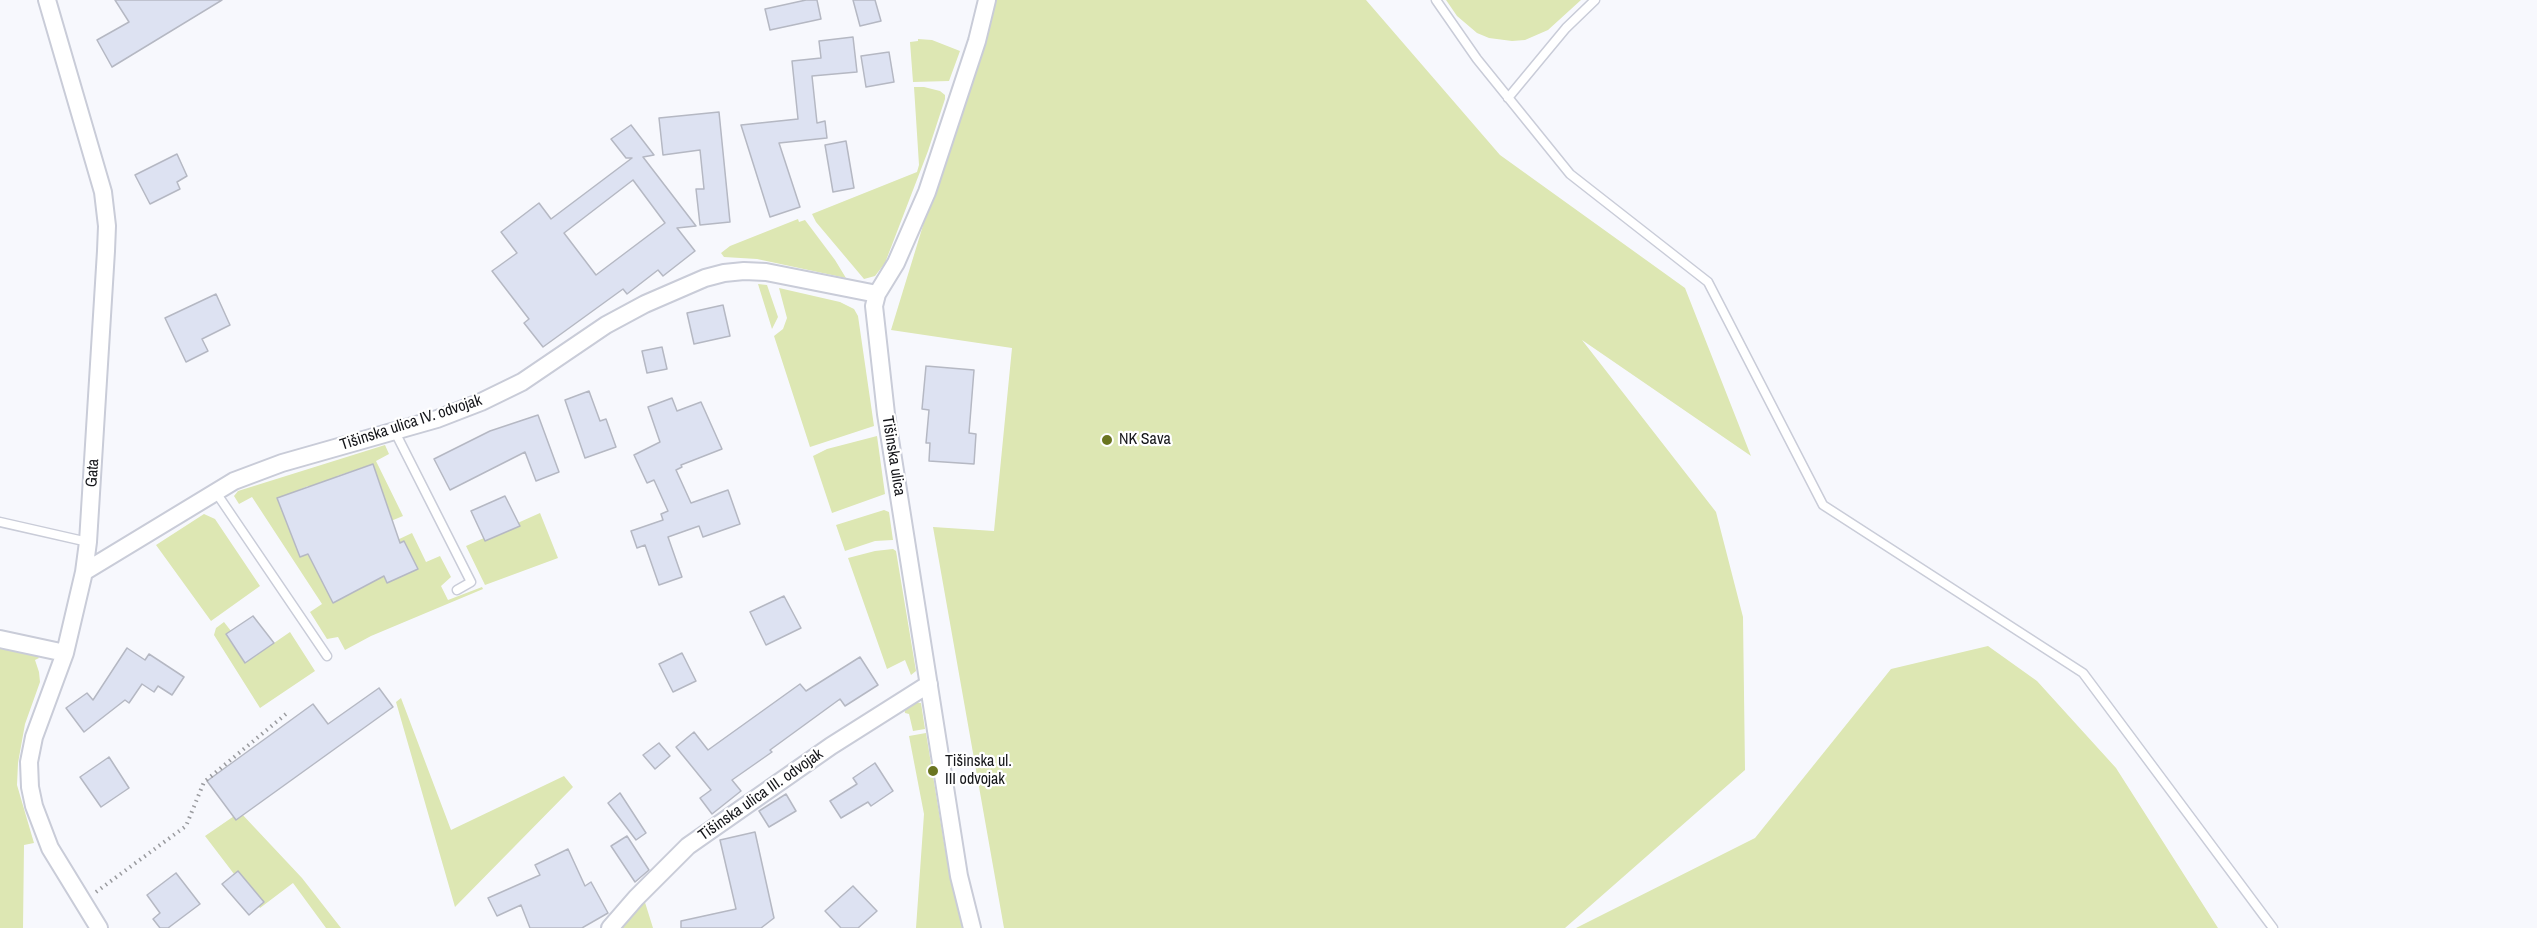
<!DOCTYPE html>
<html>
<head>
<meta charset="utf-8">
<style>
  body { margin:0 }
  canvas { display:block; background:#f7f8fd }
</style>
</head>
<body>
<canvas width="2537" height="928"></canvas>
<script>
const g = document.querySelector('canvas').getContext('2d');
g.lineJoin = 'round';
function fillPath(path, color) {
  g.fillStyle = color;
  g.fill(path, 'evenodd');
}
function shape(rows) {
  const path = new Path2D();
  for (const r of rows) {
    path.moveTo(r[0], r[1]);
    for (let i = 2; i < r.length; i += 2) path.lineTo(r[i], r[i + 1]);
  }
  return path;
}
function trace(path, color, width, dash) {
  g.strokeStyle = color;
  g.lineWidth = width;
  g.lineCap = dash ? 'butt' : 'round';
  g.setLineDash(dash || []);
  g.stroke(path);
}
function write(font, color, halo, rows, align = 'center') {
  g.font = font + ' "Archivo Narrow",sans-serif';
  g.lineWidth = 4.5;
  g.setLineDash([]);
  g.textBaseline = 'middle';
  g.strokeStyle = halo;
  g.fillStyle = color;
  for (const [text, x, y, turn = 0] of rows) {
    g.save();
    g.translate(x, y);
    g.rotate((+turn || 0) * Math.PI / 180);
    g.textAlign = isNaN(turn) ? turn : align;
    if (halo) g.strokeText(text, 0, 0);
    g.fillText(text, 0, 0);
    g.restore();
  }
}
const green = shape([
  [992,0,1366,0,1500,155,1685,288,1751,456,1582,340,1716,512,1743,617,1745,770,1565,928,1004,928,933,527,994,531,1012,348,891,330],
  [1446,0,1581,0,1548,30,1525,40,1512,41,1489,38,1477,33,1457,16],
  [918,39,932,40,960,51,949,81,913,82,910,42,918,41],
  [914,87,924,87,940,91,945,95,945,99,928,151,885,263,875,276,864,279,816,222,812,214,917,172,919,165],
  [798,219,799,222,805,220,835,260,846,278,757,259,724,257,721,253,730,246],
  [758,284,767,285,778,317,772,329],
  [779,288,840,302,854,309,858,316,874,426,810,447,774,336,783,329,787,318],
  [877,436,885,494,832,513,813,456,827,449],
  [385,445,389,454,376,461,403,516,386,523,395,541,412,533,426,562,440,556,451,577,441,586,448,600,482,587,483,589,371,636,345,650,338,637,327,639,310,612,322,604,252,497,239,504,234,496,238,491],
  [373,464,392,519,355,532,337,476],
  [308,486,331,544,277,499],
  [404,541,418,569,387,583,374,554],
  [884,510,889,512,893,540,875,541,845,551,836,525],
  [540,513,558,558,485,585,466,546],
  [204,514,215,519,260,586,211,621,156,545],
  [893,549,896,551,916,671,911,675,905,660,887,669,848,558,875,551],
  [224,622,231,631,226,635,245,663,290,632,315,671,260,708,214,635,216,628],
  [0,645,36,653,39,658,35,660,39,672,40,682,25,724,18,763,17,785,34,843,24,845,23,928,0,928],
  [1988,646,2037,681,2116,768,2218,928,1576,928,1755,838,1891,669],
  [401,698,451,830,564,776,573,787,455,907,396,702],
  [913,702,921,703,925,729,913,731,909,714,905,713,904,705],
  [926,733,945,849,962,928,916,928,924,814,909,736],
  [240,812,302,878,341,928,326,928,293,883,260,908,205,836],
  [643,896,653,928,615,928]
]);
const building = shape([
  [115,0,222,0,112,67,97,40,129,22,115,0],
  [806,0,817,0,821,19,770,30,765,9,806,0],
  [853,0,875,0,881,21,860,26,853,0],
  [853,37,857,72,812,76,817,123,825,121,827,138,779,143,800,207,770,217,741,125,798,119,792,61,821,58,819,41,853,37],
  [889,52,894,82,866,87,861,56,889,52],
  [719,112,730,222,700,225,696,189,704,189,700,150,663,155,659,118,719,112],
  [631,125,654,155,643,157,696,226,677,228,695,251,663,276,658,270,627,294,623,289,543,347,524,323,529,319,492,271,517,253,501,232,539,203,551,219,632,158,626,158,611,139,631,125],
  [633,180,665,223,596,275,564,233,633,180],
  [846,141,854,188,833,192,825,145,846,141],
  [177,154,187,176,177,182,180,189,150,204,135,175,177,154],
  [216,294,230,325,202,339,208,351,186,362,165,318,216,294],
  [723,305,730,336,694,344,687,313,723,305],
  [662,347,667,369,647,373,642,351,662,347],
  [926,366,974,370,969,433,976,434,974,464,929,461,930,443,926,443,929,410,922,409,926,366],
  [589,391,600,421,606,419,616,447,585,458,565,400,589,391],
  [672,398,677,411,701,402,722,449,681,465,682,467,676,470,691,503,728,490,740,524,703,537,699,526,668,537,682,577,659,585,645,545,637,548,631,531,663,520,661,514,668,511,654,480,647,483,634,455,660,442,648,407,672,398],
  [538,415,559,472,536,481,525,452,450,490,434,459,490,431,538,415],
  [373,464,400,543,404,541,418,569,387,583,384,576,333,603,308,554,300,557,277,498,373,464],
  [505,496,520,526,485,541,471,511,505,496],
  [784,596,801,628,766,645,750,612,784,596],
  [253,616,274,643,245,663,226,634,253,616],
  [127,648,145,660,149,654,184,677,172,695,158,686,154,692,142,684,129,703,125,700,84,732,66,708,87,693,93,700,127,648],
  [682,653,696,681,673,692,659,664,682,653],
  [860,657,878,685,845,706,840,699,770,750,772,752,732,780,741,791,712,814,700,798,711,790,676,747,694,732,708,750,800,684,806,691,860,657],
  [379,688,393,707,236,820,207,781,313,704,328,724,379,688],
  [659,743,670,756,655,769,643,755,659,743],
  [109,757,129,788,101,807,80,777,109,757],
  [875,763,893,791,871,806,868,802,841,818,830,801,857,784,853,778,875,763],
  [620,793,646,833,636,840,608,803,620,793],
  [786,794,796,811,769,827,759,811,786,794],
  [755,832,774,918,761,928,681,928,681,921,736,909,720,840,755,832],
  [627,836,649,870,635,882,611,846,627,836],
  [568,849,585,886,591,882,608,913,582,928,530,928,521,905,497,916,488,898,540,875,535,865,568,849],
  [238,871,264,902,249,915,222,884,238,871],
  [176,873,200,904,168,928,160,928,153,919,160,913,147,895,176,873],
  [853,886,877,911,858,928,841,928,825,911,853,886]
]);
const path = shape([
  [96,892,186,826,204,782,286,714]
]);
const lane = shape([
  [1436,0,1477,59,1570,174,1708,282,1823,505,2083,673,2273,928],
  [1508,98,1566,28,1595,0],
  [394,430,471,582,457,590],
  [215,491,327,656],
  [0,522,88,542]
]);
const street = shape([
  [47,0,103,192,107,226,106,251,88,542,84,572,65,653,34,737,29,762,30,787,34,806,50,848,99,928],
  [84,572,234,481,282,463,437,419,481,402,522,382,606,325,645,304,705,278,724,273,744,271,766,272,877,294],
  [0,639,65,653],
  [610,928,636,898,688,846,831,746,929,684],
  [972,928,959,876,886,414,874,306,877,294,896,263,927,192,977,41,987,0]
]);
const markers = [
  [1107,440,6,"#6a7520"],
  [933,771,6,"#6a7520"]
];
const streetNames = [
  ["Tišinska ulica IV. odvojak",411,423,-18],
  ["Tišinska ulica",893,456,81],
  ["Gata",93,473,-86],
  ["Tišinska ulica III. odvojak",761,795,-35]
];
const poiNames = [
  ["NK Sava",1119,440],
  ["Tišinska ul.",945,762],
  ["III odvojak",945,780]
];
fillPath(green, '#dde7b3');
fillPath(building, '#dde2f2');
trace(building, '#b5b8c3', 1.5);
trace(lane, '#c9ccd8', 11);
trace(street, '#c9ccd8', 20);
trace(path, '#9a9b9f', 4, [1.5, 4.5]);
trace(lane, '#fff', 8);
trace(street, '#fff', 16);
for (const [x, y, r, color] of markers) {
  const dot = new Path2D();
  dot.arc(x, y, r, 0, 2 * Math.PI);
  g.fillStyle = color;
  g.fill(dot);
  trace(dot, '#fff', 2);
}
write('16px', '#15161a', '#fff', streetNames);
write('16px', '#15161a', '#fff', poiNames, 'left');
</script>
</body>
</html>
